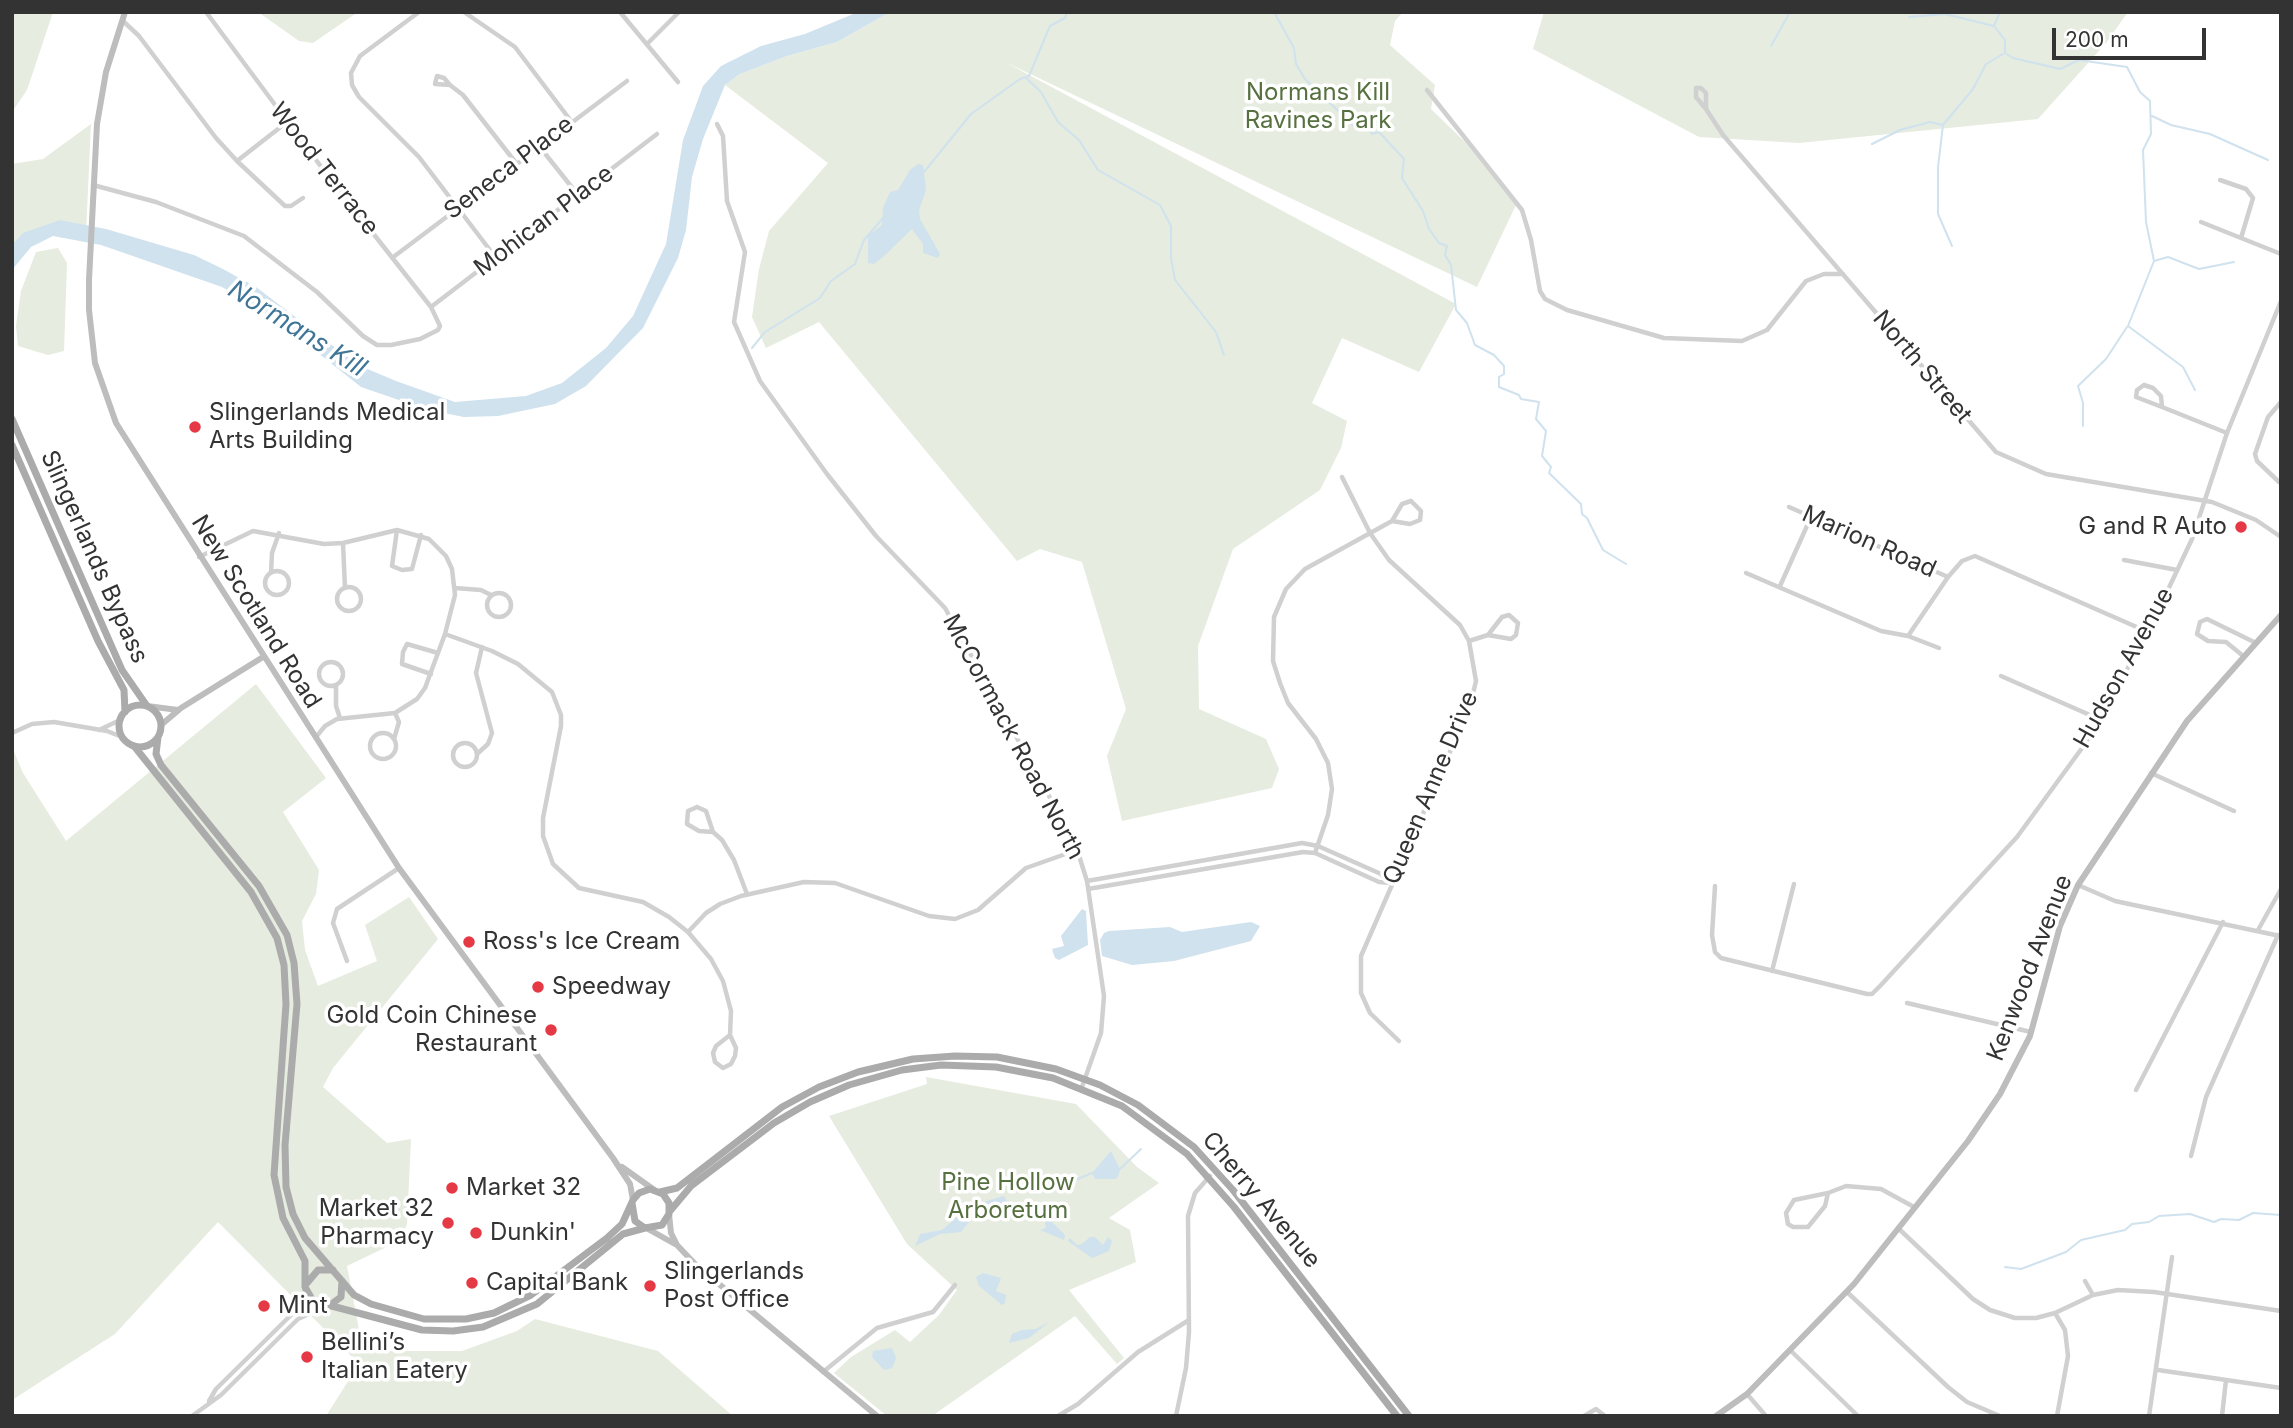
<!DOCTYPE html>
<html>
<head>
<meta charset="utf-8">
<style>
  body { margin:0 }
  #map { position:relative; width:2293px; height:1428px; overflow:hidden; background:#fff; font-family:Inter,sans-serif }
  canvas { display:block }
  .frame { position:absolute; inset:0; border:14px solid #333; pointer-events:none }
  .scale { position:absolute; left:2052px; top:28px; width:154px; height:32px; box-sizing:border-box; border:4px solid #333; border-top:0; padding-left:9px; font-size:21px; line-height:24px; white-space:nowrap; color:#333; -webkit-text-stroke:5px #fff; paint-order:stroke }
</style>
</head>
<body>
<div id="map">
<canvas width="2293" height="1428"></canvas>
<div class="frame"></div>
<div class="scale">200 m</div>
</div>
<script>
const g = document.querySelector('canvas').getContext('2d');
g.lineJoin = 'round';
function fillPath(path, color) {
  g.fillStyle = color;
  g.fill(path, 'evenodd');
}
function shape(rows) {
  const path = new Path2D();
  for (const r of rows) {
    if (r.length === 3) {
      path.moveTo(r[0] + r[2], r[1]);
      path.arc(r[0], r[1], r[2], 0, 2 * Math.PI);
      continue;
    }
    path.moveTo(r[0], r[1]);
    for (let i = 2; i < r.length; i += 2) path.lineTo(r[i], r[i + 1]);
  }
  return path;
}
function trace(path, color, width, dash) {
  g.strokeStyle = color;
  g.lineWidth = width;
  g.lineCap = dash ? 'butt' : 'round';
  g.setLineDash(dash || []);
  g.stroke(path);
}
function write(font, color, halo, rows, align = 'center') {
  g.font = font + ' Inter,sans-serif';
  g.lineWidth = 7;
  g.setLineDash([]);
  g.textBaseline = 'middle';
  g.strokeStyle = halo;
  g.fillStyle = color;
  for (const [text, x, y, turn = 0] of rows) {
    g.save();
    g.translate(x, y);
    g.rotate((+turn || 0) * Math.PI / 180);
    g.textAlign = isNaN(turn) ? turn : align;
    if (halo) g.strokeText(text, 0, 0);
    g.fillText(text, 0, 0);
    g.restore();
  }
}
const green = shape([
  [12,12,53,12,27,90,12,112],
  [258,12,358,12,313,43,299,41],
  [890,12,1403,12,1395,21,1390,45,1435,85,1431,109,1465,142,1516,205,1477,287,1005,62,1456,304,1419,372,1342,338,1312,403,1347,421,1341,448,1320,490,1233,549,1198,646,1199,709,1266,739,1279,769,1272,788,1122,821,1107,756,1126,709,1082,562,1040,549,1017,561,819,322,766,348,752,317,759,269,769,231,828,163,725,85,740,74,787,56,837,42],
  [1544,12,2128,12,2106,43,2038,119,1799,143,1699,137,1533,49],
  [91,124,86,233,46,233,12,257,12,164,43,159],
  [58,248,67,263,64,351,48,355,18,346,16,326,21,291,36,252],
  [256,684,326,778,283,812,319,870,316,894,302,921,305,950,318,986,377,961,365,925,409,897,438,939,333,1068,323,1087,387,1143,411,1139,407,1224,401,1240,347,1266,363,1351,462,1351,517,1331,535,1319,658,1351,733,1416,326,1416,359,1364,218,1222,115,1334,12,1400,12,747,23,773,66,841],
  [926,1077,1076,1104,1137,1167,1159,1183,1109,1218,1130,1230,1136,1262,1069,1290,1124,1358,1117,1364,1075,1316,932,1416,887,1416,834,1373,851,1357,895,1330,910,1342,939,1315,957,1290,907,1244,829,1116,927,1084]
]);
const water = shape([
  [858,12,890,12,837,42,787,56,740,74,725,85,703,139,692,177,686,230,678,258,643,328,586,386,555,404,498,416,464,417,428,410,361,387,274,318,222,287,101,245,53,236,31,247,12,270,12,245,23,233,60,220,106,229,194,255,221,268,256,287,358,365,396,381,455,402,526,396,562,383,606,348,633,316,666,244,683,140,703,86,721,66,761,46,805,34],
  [918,164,923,165,926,190,919,210,920,219,940,254,938,258,923,253,923,244,912,229,883,257,874,264,868,263,868,236,882,225,883,208,890,192,898,190,910,170],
  [1082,909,1086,911,1088,945,1059,960,1055,958,1052,949,1064,946,1061,936],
  [1251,922,1260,926,1251,941,1174,961,1132,965,1102,956,1100,940,1104,933,1109,931,1170,927,1182,932],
  [1111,1151,1120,1169,1119,1174,1116,1179,1095,1179,1092,1173],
  [1004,1196,1011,1208,1011,1218,987,1204,973,1205],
  [965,1215,969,1222,961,1232,940,1234,915,1246,920,1234,942,1230,958,1216],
  [1047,1217,1065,1235,1064,1240,1040,1230,1046,1228,1044,1218],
  [1090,1237,1095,1237,1103,1245,1108,1237,1112,1241,1109,1251,1092,1258,1068,1241,1070,1238,1077,1245,1082,1244],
  [983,1273,1001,1278,996,1291,1006,1295,1005,1303,1002,1305,979,1286,976,1277],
  [1049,1322,1029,1338,1009,1343,1012,1334,1022,1330,1036,1329],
  [892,1348,896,1358,892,1368,884,1370,872,1357,873,1351]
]);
const stream = shape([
  [1274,12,1294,48,1296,64,1305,79,1356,128,1369,128,1372,134,1379,132,1404,159,1402,178,1423,211,1429,229,1439,243,1447,246,1445,255,1451,265,1456,310,1467,323,1475,345,1494,355,1504,366,1504,374,1499,377,1499,387,1519,395,1521,399,1539,402,1536,419,1546,431,1542,456,1551,467,1549,473,1581,504,1582,514,1587,518,1603,550,1626,564],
  [2000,12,1994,26,2005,40,2005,53,2013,58,2060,69,2079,60,2127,67,2140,92,2150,101,2151,134,2143,150,2146,222,2154,261,2128,326,2183,367,2195,390],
  [1909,17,1945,14,1994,26],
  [1771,46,1790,12],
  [1026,78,1041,92,1058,122,1079,140,1098,170,1160,205,1171,226,1171,258,1175,280,1216,332,1224,355],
  [2152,116,2171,125,2210,134,2268,160],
  [1872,144,1900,130,1930,122,1943,125],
  [924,172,971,114,1020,79,1029,76,1050,26,1065,18,1067,12],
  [1952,246,1938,214,1938,167,1943,125,1973,89,1986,64,2003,54],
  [2154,261,2168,257,2199,269,2234,262],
  [752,348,765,332,820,298,831,281,855,264,864,240,883,218],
  [2083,426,2083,403,2078,386,2106,359,2127,327],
  [1120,1169,1141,1149],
  [1049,1178,1052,1182,1064,1179,1073,1181,1092,1173],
  [2005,1267,2021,1269,2066,1252,2081,1240,2125,1230,2132,1224,2149,1222,2159,1216,2190,1214,2214,1222,2221,1219,2239,1220,2253,1213,2281,1215]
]);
const street = shape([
  [419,12,360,56,351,73,352,85,359,97,419,157,496,258],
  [464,12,515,47,571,121],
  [620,12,678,82],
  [123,21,139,36,216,138,237,161,285,206,291,206,303,198],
  [648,43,679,12],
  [437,76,444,78,450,85,435,84,437,76],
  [450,85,463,95,516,163],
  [1696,88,1701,88,1706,93,1706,109,1696,97,1696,88],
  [1427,90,1522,210,1531,240,1540,291,1545,299,1567,310,1664,338,1742,341,1767,330,1806,281,1824,274,1843,274],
  [1706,109,1723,135,1996,452,2046,474,2212,502,2256,520,2281,537],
  [717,124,723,136,727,201,745,252,734,322,760,381,827,474,876,536,945,608,1075,843,1087,881,1104,996,1101,1033,1082,1087],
  [539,146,578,195],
  [237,161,287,122],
  [2220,180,2246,189,2253,198,2241,238],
  [93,185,156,202,244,236,317,292,363,336,377,345,391,345,420,339,438,330,440,326,431,307,328,176,206,12],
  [2201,222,2281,254],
  [392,258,627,81],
  [431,307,657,134],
  [2144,385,2153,388,2161,396,2162,407,2136,397,2137,390,2144,385],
  [2162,407,2227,433],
  [1342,477,1370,533,1389,560,1460,625,1469,641,1476,681,1470,706,1361,956,1361,993,1370,1013,1399,1041],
  [2279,482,2257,461,2255,454,2268,417,2281,402],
  [1411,501,1421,511,1420,520,1410,524,1392,521,1402,504,1411,501],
  [1789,507,1948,577],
  [397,530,392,566,402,570,412,569,421,535],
  [343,543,345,588],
  [199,557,253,531,324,544,343,543,397,530,429,539,446,556,452,569,455,595,445,634,425,688,417,699,395,713,337,719,325,726,316,737],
  [2124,560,2177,570],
  [277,583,12],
  [271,573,272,553,279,533],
  [1746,573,1881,631,1908,636,1939,648],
  [1780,586,1811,517],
  [349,599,12],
  [455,588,481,590,491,595],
  [499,605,12],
  [445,634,492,651,518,664,552,692,561,715,561,726,543,818,543,836,553,864,579,888,643,902,669,917,688,932,711,959,723,981,731,1011,730,1035],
  [1908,636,1948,577,1962,561,1975,556,2148,632],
  [1469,641,1488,635,1502,617,1509,615,1518,623,1516,635,1511,639,1488,635],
  [2242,655,2226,642,2208,641,2197,634,2200,622,2207,619,2254,642],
  [331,674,12],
  [431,674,402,664,403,652,407,644,438,653],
  [2001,676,2099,719],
  [336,685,336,706,340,718],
  [99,730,120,720],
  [12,733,32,724,54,722,107,731,122,737],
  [383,746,13],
  [394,739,399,722,395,713],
  [465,755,12],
  [477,754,488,744,492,733,476,673,482,647],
  [2151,773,2234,811],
  [697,807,706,811,713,832,699,831,687,824,688,811,697,807],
  [713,832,722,840,734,860,747,894],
  [1315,853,1328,815,1332,789,1328,763,1316,739,1288,703,1280,683,1273,661,1274,617,1286,589,1305,569,1392,521],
  [1087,881,1302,843,1318,846,1381,874,1386,881],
  [2078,885,2115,901,2280,936],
  [1715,886,1712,935,1715,952,1721,958,1867,994,1872,994,1881,985,2017,837,2085,744,2148,632,2192,539,2227,433,2281,301],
  [1088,889,1303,852,1315,853,1379,882,1392,883],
  [2258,930,2281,889],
  [688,932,706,913,720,904,741,896,804,882,835,883,929,916,955,919,978,910,1026,868,1077,850],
  [347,961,333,923,337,909,399,868],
  [1772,971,1794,884],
  [1907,1003,2031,1032],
  [730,1035,736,1048,735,1056,731,1064,723,1068,715,1062,713,1053,716,1046,730,1035],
  [2136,1090,2223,922],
  [2191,1156,2206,1097,2278,935],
  [1828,1193,1825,1206,1808,1227,1793,1227,1788,1224,1786,1213,1794,1200,1828,1193],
  [1828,1193,1846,1186,1881,1189,1914,1207],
  [1898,1228,1973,1299,1990,1310,2015,1318,2036,1318,2055,1313,2093,1295,2118,1290,2154,1292,2281,1311],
  [2085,1281,2093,1295],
  [1847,1292,1948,1387,1967,1402,2000,1416],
  [2055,1313,2065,1330,2068,1356,2057,1416],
  [1790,1350,1858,1416],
  [2158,1370,2281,1388],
  [823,1372,877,1328,933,1312,955,1285],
  [1747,1394,1766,1416],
  [209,1401,216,1389,293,1313,305,1290],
  [192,1416,221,1395,298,1319,329,1305],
  [1058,1416,1078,1404,1138,1352,1189,1320],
  [1176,1416,1186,1368,1189,1332,1188,1216,1195,1193,1210,1176],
  [1584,1416,1596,1409,1605,1416],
  [2149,1416,2172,1257],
  [2222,1416,2226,1380]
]);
const secondary = shape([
  [125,12,106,72,97,124,89,280,89,310,95,363,116,423,399,868,613,1158,630,1184,633,1200],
  [147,706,178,710],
  [161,725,181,708,263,657],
  [622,1167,653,1189],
  [669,1214,671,1233,677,1245,695,1264,877,1416],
  [648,1229,675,1244],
  [1716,1416,1747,1394,1854,1284,1968,1141,2000,1094,2030,1036,2060,926,2078,885,2187,721,2281,615]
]);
const primary = shape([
  [12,419,122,670,147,706],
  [12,445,98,641,124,690,125,712],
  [140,726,21],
  [158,737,156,754,161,765,259,886,287,935,294,963,297,1004,285,1145,286,1187,293,1214,305,1238,354,1295,371,1304,424,1319,466,1319,494,1313,531,1295,607,1238,622,1224,633,1200,639,1193,650,1189,663,1194,669,1203,669,1214,662,1225,645,1228,635,1221,632,1203],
  [134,746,251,892,277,938,284,965,286,1004,274,1175,283,1218,305,1261,305,1287,313,1301,422,1330,453,1331,483,1327,537,1304,623,1234,645,1228],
  [660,1192,677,1188,782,1107,819,1087,858,1072,913,1059,955,1056,997,1057,1056,1069,1100,1085,1138,1105,1194,1147,1233,1190,1409,1416],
  [670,1211,691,1186,774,1123,810,1102,849,1085,902,1070,941,1065,996,1067,1053,1078,1122,1106,1187,1154,1234,1207,1397,1416],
  [307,1283,318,1270,333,1270],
  [330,1305,341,1297,342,1281]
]);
const markers = [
  [195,427,7,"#e63946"],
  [2241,527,7,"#e63946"],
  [469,942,7,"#e63946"],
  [538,987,7,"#e63946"],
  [551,1030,7,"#e63946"],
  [452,1188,7,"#e63946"],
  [448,1223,7,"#e63946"],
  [476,1233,7,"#e63946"],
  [472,1283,7,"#e63946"],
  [650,1286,7,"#e63946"],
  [264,1306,7,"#e63946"],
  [307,1357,7,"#e63946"]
];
const parkNames = [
  ["Normans Kill",1318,93],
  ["Ravines Park",1318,121],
  ["Pine Hollow",1008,1183],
  ["Arboretum",1008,1211]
];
const streetNames = [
  ["Seneca Place",509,168,-37],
  ["Wood Terrace",324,169,52],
  ["Mohican Place",544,221,-37],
  ["North Street",1922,367,50],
  ["Marion Road",1869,542,24],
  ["Slingerlands Bypass",94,557,66],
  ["New Scotland Road",256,612,58],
  ["Hudson Avenue",2124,668,-61],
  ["McCormack Road North",1013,737,62],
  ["Queen Anne Drive",1431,788,-67],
  ["Kenwood Avenue",2030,968,-69],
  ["Cherry Avenue",1261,1200,50]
];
const poiNames = [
  ["Slingerlands Medical",209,413],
  ["Arts Building",209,441],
  ["G and R Auto",2227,527,"right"],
  ["Ross's Ice Cream",483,942],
  ["Speedway",552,987],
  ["Gold Coin Chinese",537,1016,"right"],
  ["Restaurant",537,1044,"right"],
  ["Market 32",466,1188],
  ["Market 32",434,1209,"right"],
  ["Pharmacy",434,1237,"right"],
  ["Dunkin'",490,1233],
  ["Slingerlands",664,1272],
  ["Post Office",664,1300],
  ["Capital Bank",486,1283],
  ["Mint",278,1306],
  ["Bellini’s",321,1343],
  ["Italian Eatery",321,1371]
];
const waterNames = [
  ["Normans Kill",297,329,32]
];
fillPath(green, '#e6ecdf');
fillPath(water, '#cfe2ee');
trace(stream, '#cfe2ee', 2);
trace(street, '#d0d0d0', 4.5);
trace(secondary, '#bdbdbd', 6);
trace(primary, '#ababab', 7);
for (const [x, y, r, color] of markers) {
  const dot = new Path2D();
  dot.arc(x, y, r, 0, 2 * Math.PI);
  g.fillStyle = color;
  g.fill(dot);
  trace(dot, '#fff', 2.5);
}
write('24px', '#56703f', '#fff', parkNames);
write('24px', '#333', '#fff', streetNames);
write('24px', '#333', '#fff', poiNames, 'left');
write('italic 26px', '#3f7597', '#fff', waterNames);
</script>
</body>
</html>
